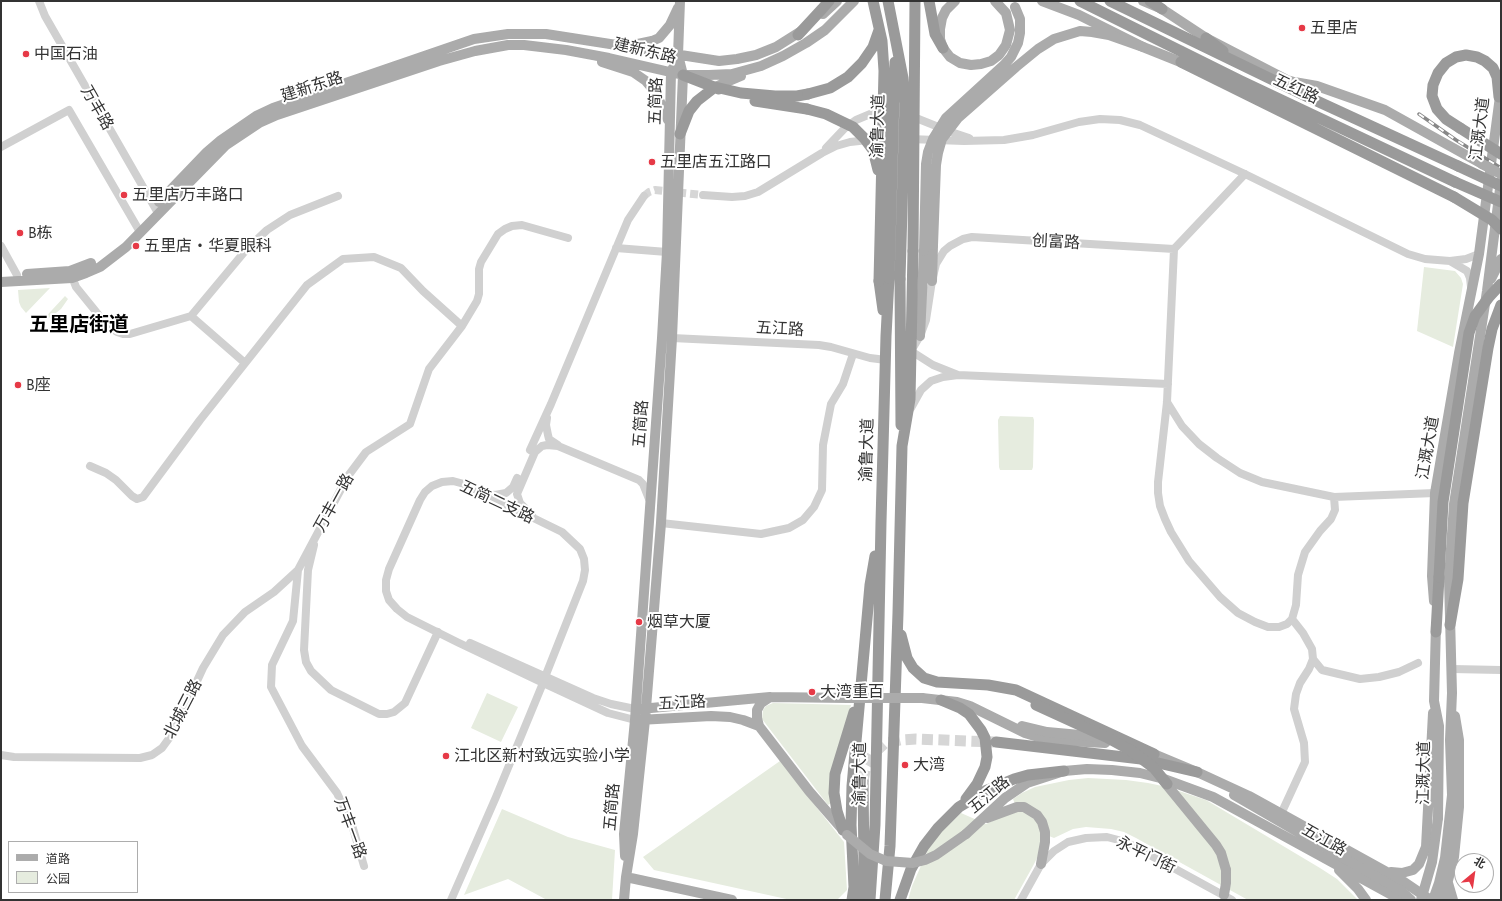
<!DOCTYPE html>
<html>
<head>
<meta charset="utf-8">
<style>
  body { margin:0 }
  #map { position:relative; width:1502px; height:901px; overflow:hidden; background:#fff; font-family:"Alegreya Sans","Noto Sans SC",sans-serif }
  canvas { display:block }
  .frame { position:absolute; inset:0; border:2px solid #333; pointer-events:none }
  .legend { position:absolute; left:8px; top:841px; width:130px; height:52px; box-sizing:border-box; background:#fff; border:1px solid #adadad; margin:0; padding:5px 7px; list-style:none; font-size:12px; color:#333 }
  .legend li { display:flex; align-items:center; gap:8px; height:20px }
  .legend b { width:20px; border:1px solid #adadad }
  .north { position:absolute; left:1454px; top:853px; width:40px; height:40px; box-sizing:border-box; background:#fff; border:1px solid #adadad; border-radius:50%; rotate:29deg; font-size:11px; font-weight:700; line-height:16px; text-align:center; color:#333 }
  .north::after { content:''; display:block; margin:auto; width:14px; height:18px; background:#e63946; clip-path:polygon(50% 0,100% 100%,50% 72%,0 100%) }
</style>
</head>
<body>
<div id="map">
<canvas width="1502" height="901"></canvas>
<div class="frame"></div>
<ul class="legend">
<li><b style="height:5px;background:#ababab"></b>道路</li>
<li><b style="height:11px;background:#e6ecdf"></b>公园</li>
</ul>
<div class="north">北</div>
</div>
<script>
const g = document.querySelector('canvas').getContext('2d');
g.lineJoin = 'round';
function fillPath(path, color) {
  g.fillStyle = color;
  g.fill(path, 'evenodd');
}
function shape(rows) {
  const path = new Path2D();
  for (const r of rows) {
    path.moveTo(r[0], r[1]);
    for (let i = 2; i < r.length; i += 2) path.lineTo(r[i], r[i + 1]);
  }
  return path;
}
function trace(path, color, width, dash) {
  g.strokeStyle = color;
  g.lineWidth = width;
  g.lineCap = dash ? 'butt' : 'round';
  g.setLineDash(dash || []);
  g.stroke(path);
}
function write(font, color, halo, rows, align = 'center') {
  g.font = font + ' "Alegreya Sans","Noto Sans SC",sans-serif';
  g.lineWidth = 4;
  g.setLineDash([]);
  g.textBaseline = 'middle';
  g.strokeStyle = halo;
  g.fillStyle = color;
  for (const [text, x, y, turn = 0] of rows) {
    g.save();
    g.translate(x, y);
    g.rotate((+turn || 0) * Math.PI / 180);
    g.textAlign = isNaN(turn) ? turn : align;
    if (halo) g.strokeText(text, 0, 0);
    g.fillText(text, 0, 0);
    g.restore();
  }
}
const green = shape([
  [1424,267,1455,271,1461,278,1463,284,1453,347,1417,331],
  [50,288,26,313,21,307,19,302,18,290],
  [65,296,68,299,61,309,52,316,39,324],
  [1000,416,1033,417,1034,420,1033,467,1032,470,1000,470,999,467,998,420],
  [487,693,518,707,501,742,471,728],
  [773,703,851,705,831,774,831,803,828,805,762,719,763,710,766,706],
  [780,761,844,842,847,890,837,900,791,900,654,870,643,857],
  [1088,778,1126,780,1148,783,1167,787,1206,800,1320,868,1337,879,1358,900,1248,900,1136,838,1124,832,1111,829,1086,827,1073,829,1054,838,1049,836,1045,822,1015,804,1013,799,1022,793,1035,787,1069,780],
  [502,809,568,837,615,850,612,900,547,900,508,879,464,895],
  [1022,811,1027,812,1038,823,1042,836,1038,856,1033,866,1014,900,908,900,912,886,932,841,961,813,986,824,1006,814]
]);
const minorTunnel = shape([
  [644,196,649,192,655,190,703,195]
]);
const highwayTunnel = shape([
  [863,781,866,766,873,754,884,744,900,740,916,739,994,742]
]);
const minor = shape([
  [39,1,45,16,158,213],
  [911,116,951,132,969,138],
  [909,139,964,141,1004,140,1033,135,1079,122,1100,119,1120,120,1140,125,1245,174,1408,254,1425,259,1450,261],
  [1,147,69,110,140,232],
  [826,148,845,128,856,120,875,112,887,111],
  [703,195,732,197,745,196,758,192,822,153,836,146,850,142,887,138],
  [1,246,17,275],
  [616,248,667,252],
  [1174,249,1167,402,1158,482,1158,493,1160,506,1165,519,1171,532,1189,561,1220,597,1238,613,1255,622,1268,627,1279,627,1287,624,1292,619,1296,605,1298,575,1305,552,1320,531,1331,519,1335,510,1334,497],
  [71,274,76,287,106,324,117,332,123,334,130,334,191,316,246,250,267,230,290,215,338,196],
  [1471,287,1470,278,1467,271,1450,261,1466,259,1479,254],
  [191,316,245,363],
  [672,338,819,345,831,347,870,358,886,360],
  [958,375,1168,384],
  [1167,402,1182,426,1199,444,1217,458,1240,473,1262,482,1334,497,1435,493],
  [911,408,921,390,931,381,943,377,958,375,933,365,911,351,920,336,926,320,932,281,936,264,944,251,950,246,963,239,972,237,1174,249,1245,174],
  [547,418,546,425,548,435,549,439,558,445],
  [530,450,551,404,628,220,644,196],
  [90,466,106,473,116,480,132,496,137,499,143,497,200,420,307,285,343,259,374,257,401,268,423,291,462,326],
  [489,494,495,495,506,493,513,487,517,478],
  [532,515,520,503,517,494,535,452,542,446,547,445,558,446,639,480,643,484,649,499],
  [661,523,761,534,789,528,803,520,814,507,822,490,823,445,831,404,843,384,853,354],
  [314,545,308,570,304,650,306,662,311,671,331,690,379,714,387,714,394,712,405,703,438,632],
  [470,643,593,698,611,704,635,709],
  [1313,659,1322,670,1360,679,1379,677,1399,672,1418,663],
  [1452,669,1501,670],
  [1,755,14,757,140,758,152,755,162,748,173,733,203,668,223,635,245,612,274,592,298,570],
  [1281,814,1305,762,1304,743,1294,709,1296,694,1300,683,1309,669,1313,659,1312,649,1303,633,1292,619],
  [364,866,352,825,337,793,302,746,271,687,272,665,293,621,298,570,348,476,366,452,410,424,429,369,462,326,477,301,479,294,479,269,481,262,498,234,505,229,512,226,522,225,568,238],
  [451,900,496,797,543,683,545,677,583,581,585,570,584,559,580,549,562,532,464,484,453,481,442,482,432,486,425,492,420,500,389,569,386,580,386,591,389,600,397,609,407,617,457,642,543,683,608,713,635,720],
  [1021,900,1041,864,1054,851,1068,842,1086,838,1107,837,1126,842,1232,900]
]);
const major = shape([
  [955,1,946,10,942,18,940,29,940,39,943,48,950,57,960,63,971,65,981,64,991,61,999,55,1006,45,1010,30,1006,13,995,1],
  [1042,1,1079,15,1143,47,1188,65],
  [1143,1,1162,9,1206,38,1287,80,1294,82,1317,86,1385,110,1482,164],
  [823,14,837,1],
  [633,45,652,41,659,38,670,25,678,8],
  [602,62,633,72,646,81,656,93,668,120],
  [715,87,741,76],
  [159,202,207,152,221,140,256,116,273,108,474,39,508,34,546,34,719,61,737,59,756,55,776,47,803,30],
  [27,274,70,271,91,263],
  [1491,279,1501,259],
  [932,281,933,245],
  [1,282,72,278,86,273,100,267,126,247,226,145,259,123,277,115,439,61,475,51,508,45,524,45,566,50,609,58,683,75,709,75,732,74,761,66,783,56,806,43,825,30,854,1],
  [920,336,924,251],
  [1434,601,1432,576,1435,493,1459,353,1479,254,1501,89],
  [1436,625,1434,701,1439,726,1438,818],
  [922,698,957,702,970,706,1025,733,1038,737,1052,740,1105,743],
  [640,709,770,697,848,698],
  [639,720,711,716,730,717,743,720,759,726,809,791,842,829],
  [759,726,757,718,757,710,761,703,770,697],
  [1146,751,1154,754,1197,772,1249,796,1401,880,1429,899],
  [1234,795,1322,846],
  [987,818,1017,807,1024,807,1037,815,1042,822,1045,832,1045,842,1041,864],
  [966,834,1005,798,1027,783,1064,771,1087,769,1112,770,1140,773,1164,779,1213,797,1401,900],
  [625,856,624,834,635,720,662,338,667,252,671,72,674,66],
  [1339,870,1358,889,1366,900],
  [1391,872,1402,873,1413,870,1419,864,1426,847,1433,713],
  [626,877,732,900],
  [1448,883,1453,900],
  [1224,895,1226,883,1226,870],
  [624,900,626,877,633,834,645,720,661,523,672,338,683,75,678,55,680,1],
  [1433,900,1439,883,1445,858,1452,795,1450,740,1452,693,1449,579,1454,504,1487,291,1501,181],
  [1443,900,1454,857,1459,807,1459,740,1455,716]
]);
const highway = shape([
  [929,1,935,34,943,48],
  [1080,1,1241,81,1455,182],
  [1110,1,1306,96,1458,166],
  [1150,1,1162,9],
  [798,35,822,9,829,1],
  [1206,38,1223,51],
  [1181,62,1454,197],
  [683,75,719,89],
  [755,101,807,109],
  [1460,128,1446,119,1437,109,1432,96,1433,85,1438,73,1446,63,1456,57,1466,55,1477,57,1485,61,1493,68,1497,77,1499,97],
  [680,134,689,111,697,101,715,87,741,93,775,96,797,96,808,94],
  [900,279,901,425],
  [879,281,883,310],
  [1450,625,1458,579,1463,503,1488,348,1492,329,1501,305],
  [1436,632,1439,577],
  [901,635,907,658,913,668,924,678,937,682,988,685,1016,690,1154,754],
  [941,700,960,708,969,714,981,730,985,738,987,757,985,767,977,784,966,799],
  [996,742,1141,759,1197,772],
  [843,830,837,811,834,793,835,774,854,712],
  [852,900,854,887,851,825,852,786,870,585,875,556],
  [860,900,864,866,863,781],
  [870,900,875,825,881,522,886,336,889,278],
  [885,900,890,846,898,613,902,446,910,399,913,251],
  [900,900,911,869,924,846,938,828,959,807,987,790,1014,779,1028,775,1064,771]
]);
const rail = shape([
  [1419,114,1456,140,1501,168]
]);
const majorBridge = shape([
  [1482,164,1501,174],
  [933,245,936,165,938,153,942,139,958,118,1016,67,1038,49,1054,39,1080,31,1092,32,1109,35,1143,47],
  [924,251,926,164,928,152,933,139,946,118,1004,65,1011,57,1018,43,1020,33,1020,19,1015,7],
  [848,698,922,698],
  [1022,726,1047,732,1091,736,1106,742],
  [1162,779,1216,845,1221,853,1226,870],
  [847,835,870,854,886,861,913,863,925,860,936,855,966,834],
  [1322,846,1400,890,1411,900],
  [1421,900,1432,862,1438,818]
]);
const highwayBridge = shape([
  [873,1,882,41,884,71,879,281],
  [888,1,903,78,905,103,900,279],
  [808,94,830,88,848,77,862,63,873,47,879,30],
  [807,109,826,114,853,127,864,138,873,150,878,170],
  [1460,128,1501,154],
  [1458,166,1501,186],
  [1455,182,1501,202],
  [1454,197,1492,220,1501,229],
  [913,251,915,1],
  [889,278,895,62],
  [1439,577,1443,502,1469,333,1475,316,1489,297,1501,284],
  [1036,705,1106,737,1130,750,1154,768,1167,784]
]);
const markers = [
  [1302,28,4,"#e63946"],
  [26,54,4,"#e63946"],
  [652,162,4,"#e63946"],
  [124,195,4,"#e63946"],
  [20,233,4,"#e63946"],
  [136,246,4,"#e63946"],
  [18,385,4,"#e63946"],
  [639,622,4,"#e63946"],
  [812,692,4,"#e63946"],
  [446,756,4,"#e63946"],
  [905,765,4,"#e63946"]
];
const poiNames = [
  ["五里店",1310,28],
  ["中国石油",34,54],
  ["五里店五江路口",660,162],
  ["五里店万丰路口",132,195],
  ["B栋",28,233],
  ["五里店‧华夏眼科",144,246],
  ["B座",26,385],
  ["烟草大厦",647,622],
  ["大湾重百",820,692],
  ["江北区新村致远实验小学",454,756],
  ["大湾",913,765]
];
const streetNames = [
  ["建新东路",645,51,13],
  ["建新东路",312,87,-18],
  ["五红路",1296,89,25],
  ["五简路",656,101,-88],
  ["万丰路",97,108,60],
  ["渝鲁大道",878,126,-88],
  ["江溉大道",1480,129,-83],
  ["创富路",1056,242,3],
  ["五江路",780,329,3],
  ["五简路",641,424,-86],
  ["江溉大道",1428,448,-80],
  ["渝鲁大道",867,450,-88],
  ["五简二支路",497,502,25],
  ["万丰一路",334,503,-61],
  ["五江路",682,703,-3],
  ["北城三路",183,709,-63],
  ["江溉大道",1424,773,-89],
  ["渝鲁大道",860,774,-89],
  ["五江路",989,795,-40],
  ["五简路",612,807,-85],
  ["万丰一路",350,828,70],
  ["五江路",1324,840,29],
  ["永平门街",1146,855,26]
];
const districtNames = [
  ["五里店街道",79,325]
];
fillPath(green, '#e6ecdf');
trace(minorTunnel, '#d6d6d6', 8, [8, 4]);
trace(highwayTunnel, '#d6d6d6', 11, [11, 5.5]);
trace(minor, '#d0d0d0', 8);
trace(major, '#ababab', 10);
trace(highway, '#9a9a9a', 11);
trace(rail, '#888', 3.5);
trace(rail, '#fff', 2, [6]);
trace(majorBridge, '#ababab', 10);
trace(highwayBridge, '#9a9a9a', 11);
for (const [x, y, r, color] of markers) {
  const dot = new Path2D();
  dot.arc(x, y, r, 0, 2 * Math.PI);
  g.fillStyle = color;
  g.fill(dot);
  trace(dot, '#fff', 1.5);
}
write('16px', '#333', '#fff', poiNames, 'left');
write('16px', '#333', '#fff', streetNames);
write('bold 20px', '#000', '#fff', districtNames);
</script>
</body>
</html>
